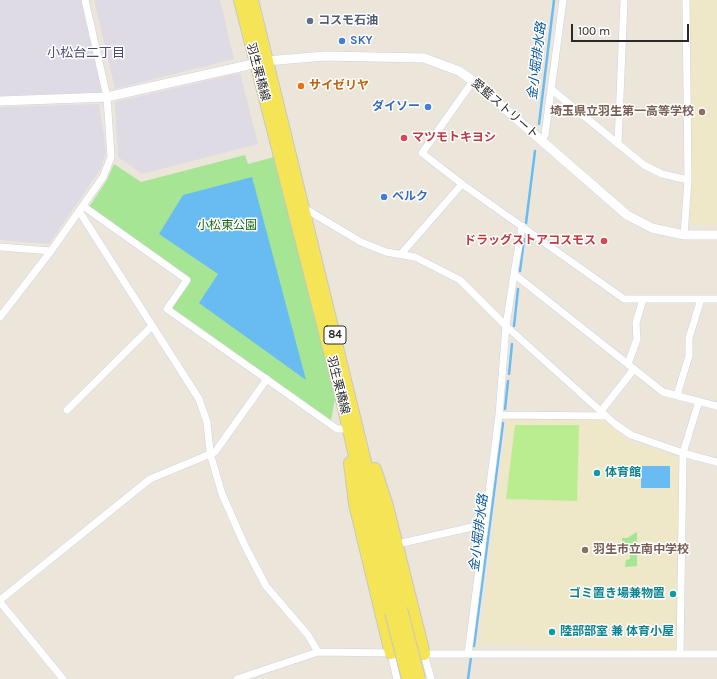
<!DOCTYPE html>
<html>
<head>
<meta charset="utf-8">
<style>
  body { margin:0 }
  #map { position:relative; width:717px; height:679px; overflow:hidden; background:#ece6da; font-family:Karla,sans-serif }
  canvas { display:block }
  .scale { position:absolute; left:571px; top:24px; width:118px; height:18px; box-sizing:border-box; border:2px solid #292929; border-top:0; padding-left:5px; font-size:12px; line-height:14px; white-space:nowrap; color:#292929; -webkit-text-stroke:3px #fff; paint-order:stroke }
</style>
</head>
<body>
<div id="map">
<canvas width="717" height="679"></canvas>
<div class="scale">100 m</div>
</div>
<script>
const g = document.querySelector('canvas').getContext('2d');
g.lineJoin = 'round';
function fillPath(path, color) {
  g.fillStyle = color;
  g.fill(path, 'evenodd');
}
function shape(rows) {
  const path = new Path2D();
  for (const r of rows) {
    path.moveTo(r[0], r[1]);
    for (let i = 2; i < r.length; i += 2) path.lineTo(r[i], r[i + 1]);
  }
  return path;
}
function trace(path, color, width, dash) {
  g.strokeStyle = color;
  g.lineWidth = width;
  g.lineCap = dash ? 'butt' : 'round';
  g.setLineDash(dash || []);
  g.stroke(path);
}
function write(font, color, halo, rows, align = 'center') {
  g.font = font + ' Karla,"Noto Sans JP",sans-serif';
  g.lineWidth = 3;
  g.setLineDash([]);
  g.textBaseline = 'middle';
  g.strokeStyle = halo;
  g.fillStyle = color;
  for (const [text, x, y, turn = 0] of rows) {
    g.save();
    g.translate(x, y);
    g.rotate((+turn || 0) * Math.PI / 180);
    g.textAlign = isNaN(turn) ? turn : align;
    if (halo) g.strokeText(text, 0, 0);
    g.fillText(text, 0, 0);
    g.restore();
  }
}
const industrial = shape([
  [0,0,81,0,102,93,0,96],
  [94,0,220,0,234,59,115,89],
  [240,73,258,144,142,174,118,157,115,102],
  [99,104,106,150,102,167,49,244,0,240,0,107]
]);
const education = shape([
  [688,0,717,0,717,225,684,224],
  [597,415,630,442,680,457,677,651,480,643,507,417]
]);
const green = shape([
  [245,155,248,164,274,157,335,398,331,421,172,308,191,280,89,207,107,180,114,164,141,182],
  [637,532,637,566,625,567,626,560,630,559,630,551,622,550,622,538,627,538]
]);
const pitch = shape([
  [515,425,579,425,577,501,506,499]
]);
const water = shape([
  [252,177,306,380,199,303,218,274,159,234,183,195],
  [641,466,670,466,670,488,641,488]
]);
const stream = shape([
  [539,124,554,0],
  [526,223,535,151],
  [520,271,524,239],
  [514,326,518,289],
  [509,374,512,344],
  [505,409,508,381],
  [474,646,503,423],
  [468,679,471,657]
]);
const minor = shape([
  [473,81,422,153,462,184,624,299,717,299],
  [551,89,644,165,662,174,688,180],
  [542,140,545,135,563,0],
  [618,144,624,0],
  [83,206,187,280,167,309,337,429,345,429],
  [304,208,361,242,386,252,415,257,460,280,506,326,615,424,631,435,683,453,717,462],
  [79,211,199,399,207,422,210,453,222,494,245,546,266,586,308,635,318,652],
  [522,226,514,274,663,392,717,406],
  [684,235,688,180,686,0],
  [0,247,51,251,103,177,111,157,107,97,85,0],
  [401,254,462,184],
  [0,317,51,251],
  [628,364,637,339,636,323,643,299],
  [677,395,689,356,689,338,701,299],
  [67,410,152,326],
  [601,411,634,369],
  [499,415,606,416],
  [402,543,485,524],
  [0,600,150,479,215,452,267,379],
  [0,602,63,679],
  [391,653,397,679],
  [421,654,717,654],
  [424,654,431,679],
  [468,654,499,415,506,326,514,274],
  [680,654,683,453,699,401],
  [237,679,318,652,393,653]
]);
const tertiary = shape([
  [0,101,107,97,266,61,325,56,424,58,459,71,473,81,627,215,652,228,684,235,717,235]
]);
const primary = shape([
  [240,0,340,391,391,612],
  [252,0,401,609],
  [350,463,355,504,391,653],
  [375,469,387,506,424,654]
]);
const primaryBridge = shape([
  [401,609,419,679],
  [391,612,408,679]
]);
const markers = [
  [310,21,4,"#5c6f8a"],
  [342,41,4,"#3f7fe0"],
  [301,86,4,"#e8710a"],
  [428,107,4,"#3f7fe0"],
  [702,112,4,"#8d6e63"],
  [404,138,4,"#e0444e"],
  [384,197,4,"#3f7fe0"],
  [604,241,4,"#e0444e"],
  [597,473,4,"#0f9aa8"],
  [585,550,4,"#8d6e63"],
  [673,594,4,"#0f9aa8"],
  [552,632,4,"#0f9aa8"]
];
const shields = [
  [335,335,22]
];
const shieldNames = [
  ["84",335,335]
];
const serviceNames = [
  ["コスモ石油",318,21]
];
const shopNames = [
  ["SKY",350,41],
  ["ダイソー",420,107,"right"],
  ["ベルク",392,197]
];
const streetNames = [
  ["羽生栗橋線",258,72,75],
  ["愛藍ストリート",505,109,41],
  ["羽生栗橋線",338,385,76]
];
const foodNames = [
  ["サイゼリヤ",309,86]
];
const educationNames = [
  ["埼玉県立羽生第一高等学校",694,112],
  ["羽生市立南中学校",593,550,"left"]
];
const healthNames = [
  ["マツモトキヨシ",412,138],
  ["ドラッグストアコスモス",596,241,"right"]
];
const parkNames = [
  ["小松東公園",227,226]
];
const cultureNames = [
  ["体育館",605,473],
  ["ゴミ置き場兼物置",665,594,"right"],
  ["陸部部室 兼 体育小屋",560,632]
];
const neighbourhoodNames = [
  ["小松台二丁目",86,53]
];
const waterNames = [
  ["金小堀排水路",537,61,-83],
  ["金小堀排水路",479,533,-83]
];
fillPath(industrial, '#dfdbe4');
fillPath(education, '#eee7c8');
fillPath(green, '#a5e594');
fillPath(pitch, '#b9ed8f');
fillPath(water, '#69bcf2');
trace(stream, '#69bcf2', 2.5);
trace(minor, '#cfd0e3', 8);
trace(tertiary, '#cfd0e3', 10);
trace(primary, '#c7c7c7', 14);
trace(minor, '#fff', 7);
trace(tertiary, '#fff', 9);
trace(primary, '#f5e456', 12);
trace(primaryBridge, '#c7c7c7', 14, []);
trace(primaryBridge, '#f5e456', 12);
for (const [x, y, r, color] of markers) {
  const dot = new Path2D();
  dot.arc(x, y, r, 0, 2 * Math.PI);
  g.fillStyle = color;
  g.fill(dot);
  trace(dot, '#fff', 1.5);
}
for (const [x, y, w] of shields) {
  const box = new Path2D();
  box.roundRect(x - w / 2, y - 9, w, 18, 3);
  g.fillStyle = '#fff';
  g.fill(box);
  trace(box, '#292929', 1);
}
write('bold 11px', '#292929', null, shieldNames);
write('bold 12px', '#4e5e75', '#fff', serviceNames, 'left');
write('bold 12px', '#366cbe', '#fff', shopNames, 'left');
write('12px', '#292929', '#fff', streetNames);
write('bold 12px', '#c56008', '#fff', foodNames, 'left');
write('bold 12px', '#785e54', '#fff', educationNames, 'right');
write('bold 12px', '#be3a42', '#fff', healthNames, 'left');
write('12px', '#1e6817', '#fff', parkNames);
write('bold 12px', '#0d838f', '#fff', cultureNames, 'left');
write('13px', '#484b7b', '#fff', neighbourhoodNames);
write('italic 13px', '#09579d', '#fff', waterNames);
</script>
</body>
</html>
